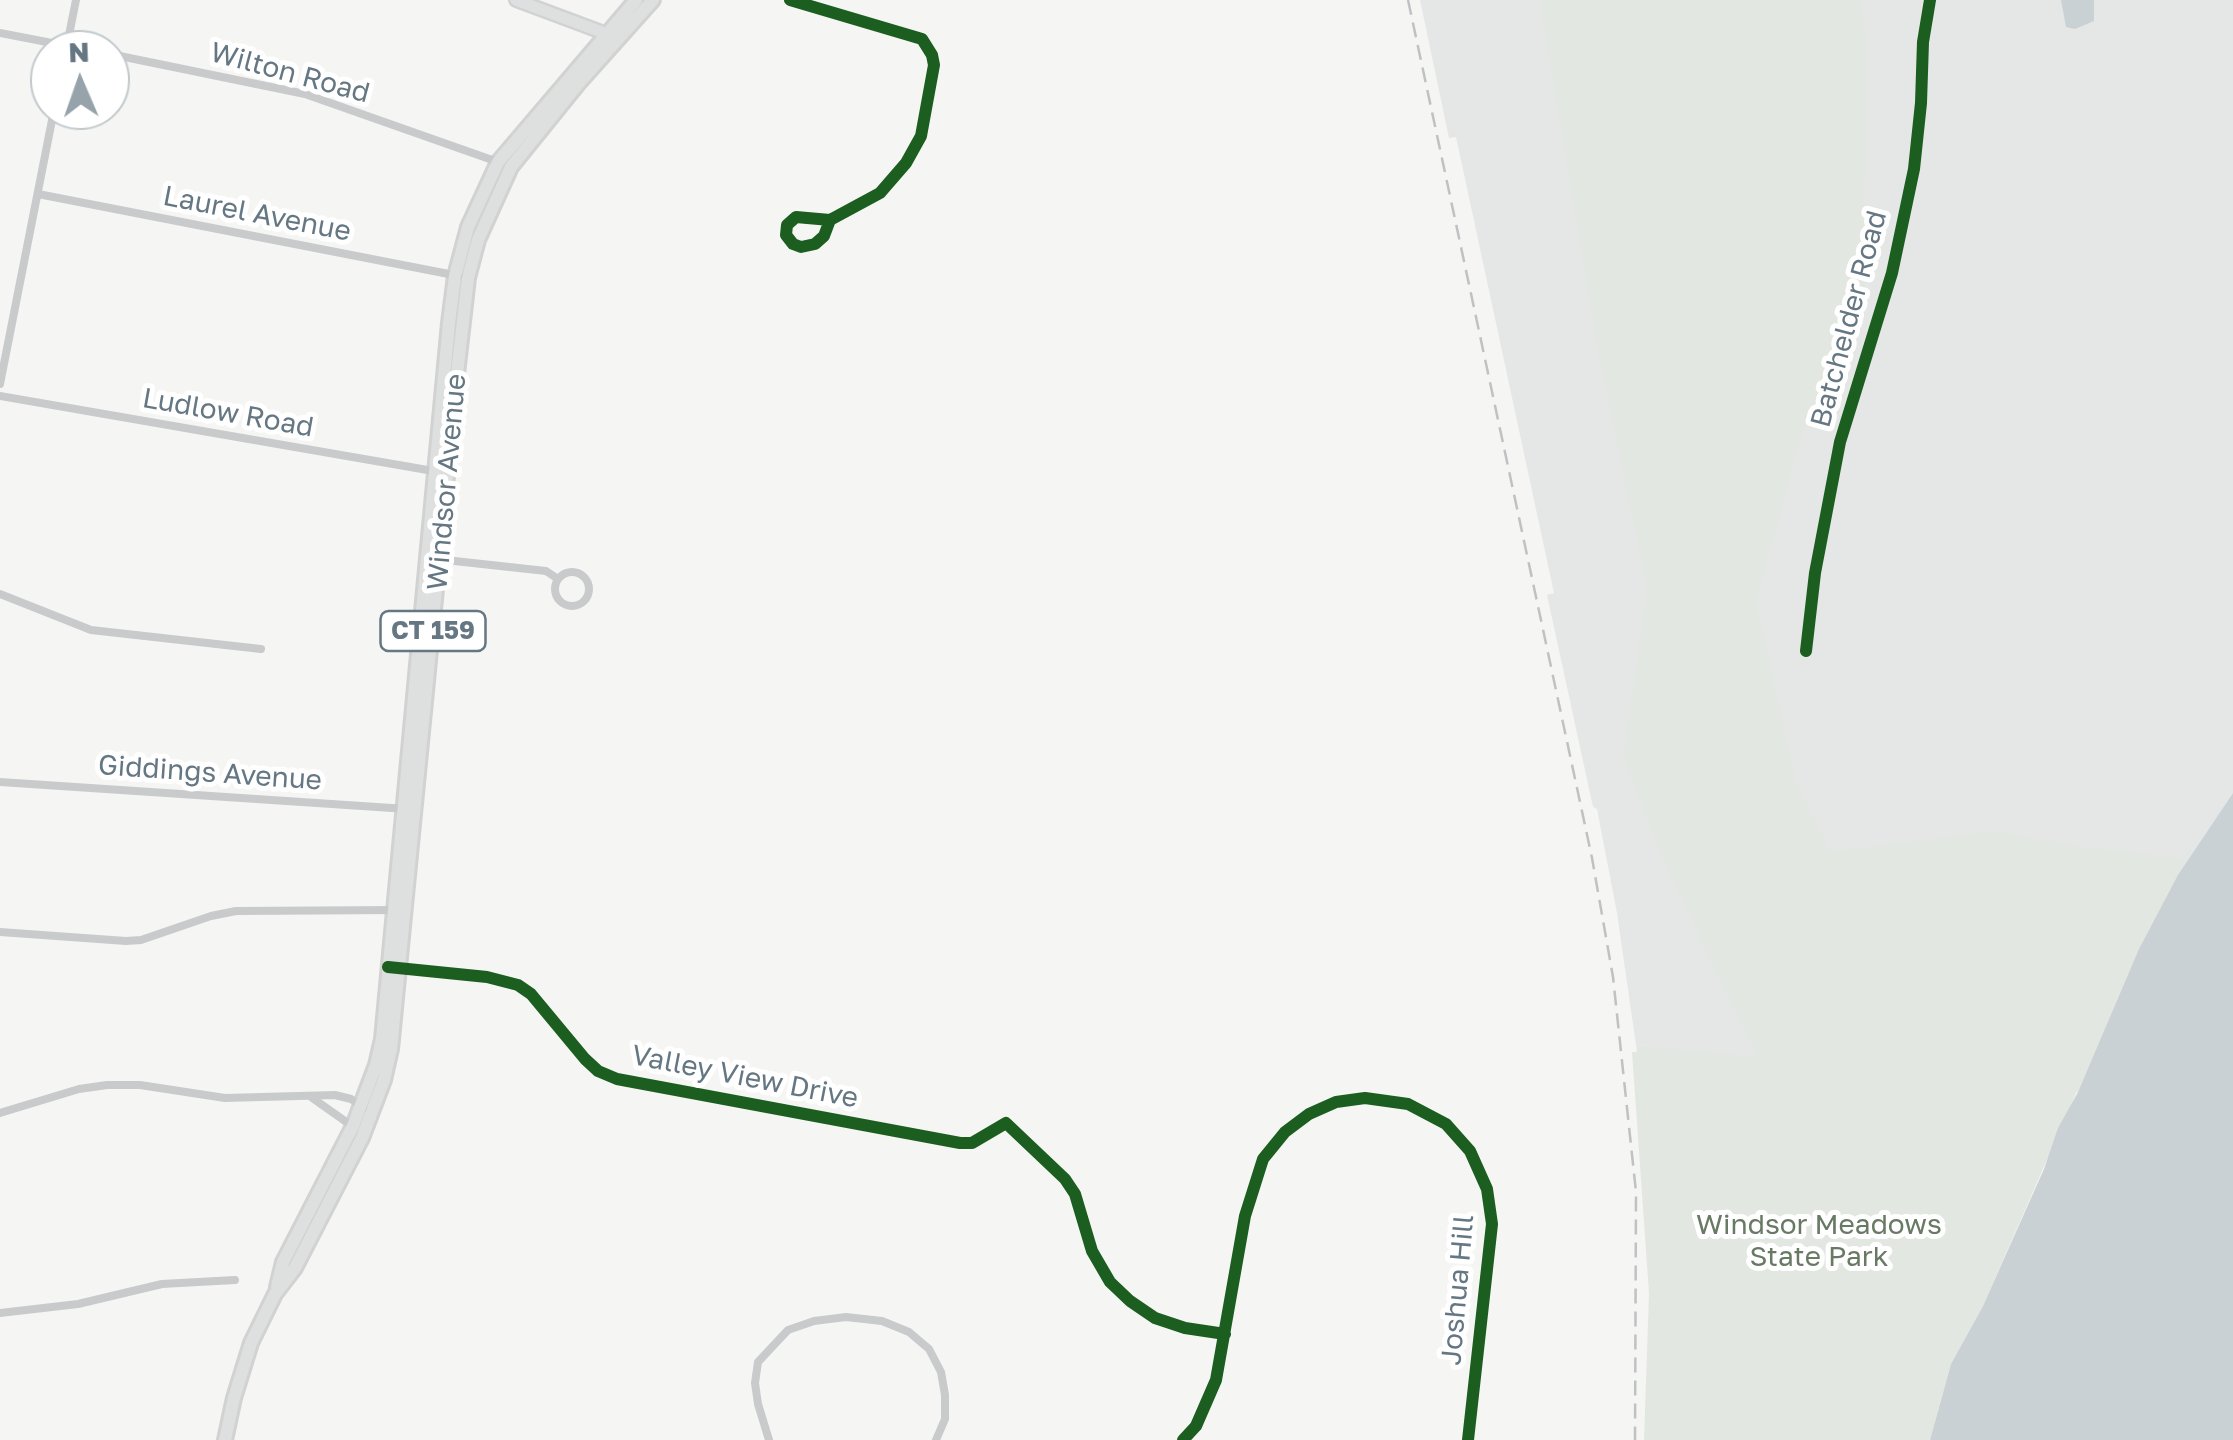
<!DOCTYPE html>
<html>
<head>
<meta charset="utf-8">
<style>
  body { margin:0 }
  #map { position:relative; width:2233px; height:1440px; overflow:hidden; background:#f5f5f3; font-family:"Golos Text",sans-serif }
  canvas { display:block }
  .north { position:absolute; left:30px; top:30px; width:100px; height:100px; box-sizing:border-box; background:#fff; border:2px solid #c1c9cd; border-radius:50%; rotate:358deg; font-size:28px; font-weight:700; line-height:40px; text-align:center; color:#657783 }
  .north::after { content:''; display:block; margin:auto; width:35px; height:45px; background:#97a3aa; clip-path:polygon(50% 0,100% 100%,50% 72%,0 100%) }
</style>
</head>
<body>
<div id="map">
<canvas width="2233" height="1440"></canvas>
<div class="north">N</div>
</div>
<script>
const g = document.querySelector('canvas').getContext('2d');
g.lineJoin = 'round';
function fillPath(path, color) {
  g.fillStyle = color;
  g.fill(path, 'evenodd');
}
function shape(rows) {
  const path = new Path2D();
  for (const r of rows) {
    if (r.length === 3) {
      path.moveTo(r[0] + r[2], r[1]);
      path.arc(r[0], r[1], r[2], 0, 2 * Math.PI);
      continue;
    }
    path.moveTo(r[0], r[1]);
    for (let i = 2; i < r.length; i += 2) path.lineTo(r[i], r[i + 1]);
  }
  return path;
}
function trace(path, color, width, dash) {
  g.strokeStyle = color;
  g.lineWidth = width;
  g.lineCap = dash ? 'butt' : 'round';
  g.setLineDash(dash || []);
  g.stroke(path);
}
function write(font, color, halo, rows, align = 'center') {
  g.font = font + ' "Golos Text",sans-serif';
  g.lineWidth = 10;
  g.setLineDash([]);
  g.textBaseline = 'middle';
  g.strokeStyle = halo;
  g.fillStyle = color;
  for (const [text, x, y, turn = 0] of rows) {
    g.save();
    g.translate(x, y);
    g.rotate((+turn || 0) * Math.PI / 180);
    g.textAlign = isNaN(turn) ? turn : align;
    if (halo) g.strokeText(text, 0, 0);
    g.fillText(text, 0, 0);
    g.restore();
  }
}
const built = shape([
  [1420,0,2233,0,2233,793,2184,867,2078,1092,1636,1045,1617,913,1597,809,1593,807,1547,595,1554,593,1456,137,1449,138]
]);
const green = shape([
  [1540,0,1860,0,1866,35,1864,293,1804,426,1756,600,1795,780,1831,852,1994,831,2088,848,2191,859,2172,886,2139,949,1983,1306,1951,1364,1930,1440,1644,1440,1649,1293,1632,1052,1637,1052,1636,1045,1758,1057,1668,871,1623,757,1647,590,1597,344]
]);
const water = shape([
  [2061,0,2094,0,2094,21,2075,29,2066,27],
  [2233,793,2233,1440,1930,1440,1951,1364,1983,1306,2044,1169,2058,1128,2078,1092,2139,949,2178,875]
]);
const minor = shape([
  [790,0,922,39,932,55,934,65,921,136,906,163,880,193,830,220,796,217,787,225,786,235,793,244,801,247,815,244,824,236,830,220],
  [0,33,88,50],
  [66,50,76,0],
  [110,54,305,94,498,162],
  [38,194,459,276],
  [0,384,54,110],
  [0,396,439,472],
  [436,559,546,571,558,579],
  [572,589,17],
  [0,594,91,630,261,649],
  [1806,651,1815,573,1840,442,1892,273,1914,169,1921,103,1923,42,1930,0],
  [0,782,407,809],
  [0,932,126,941,141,940,211,916,236,911,397,910],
  [398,968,487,977,518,985,531,994,585,1059,598,1071,617,1079,960,1143,972,1143,1006,1123,1065,1179,1075,1194,1092,1251,1110,1282,1130,1301,1155,1318,1185,1328,1225,1334],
  [311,1097,352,1126],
  [0,1113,79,1089,107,1085,140,1085,225,1098,335,1095,351,1099,373,1114],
  [0,1313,78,1304,162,1284,235,1280],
  [769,1440,758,1404,755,1383,758,1362,788,1330,814,1321,846,1317,882,1321,909,1332,929,1349,941,1372,945,1395,945,1419,936,1440],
  [1183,1440,1196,1426,1216,1380,1245,1216,1263,1159,1285,1132,1309,1114,1336,1102,1365,1098,1408,1104,1446,1124,1470,1151,1487,1189,1492,1224,1468,1440]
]);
const secondary = shape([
  [516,0,615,37]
]);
const primary = shape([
  [277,1287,283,1262,353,1126,376,1065,382,1039,449,323,455,276,468,227,498,162,636,0],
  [225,1440,234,1398,251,1343,275,1294,295,1268,362,1138,384,1080,391,1049,457,374,468,278,478,240,511,167,578,84,653,0]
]);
const rail = shape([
  [1408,0,1592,858,1613,977,1636,1192,1635,1440]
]);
const cycleway = shape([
  [790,0,922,39,932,55,934,65,921,136,906,163,880,193,830,220,796,217,787,225,786,235,793,244,801,247,815,244,824,236,830,220],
  [1806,651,1815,573,1840,442,1892,273,1914,169,1921,103,1923,42,1930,0],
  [388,967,487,977,518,985,531,994,585,1059,598,1071,617,1079,960,1143,972,1143,1006,1123,1065,1179,1075,1194,1092,1251,1110,1282,1130,1301,1155,1318,1185,1328,1225,1334],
  [1183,1440,1196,1426,1216,1380,1245,1216,1263,1159,1285,1132,1309,1114,1336,1102,1365,1098,1408,1104,1446,1124,1470,1151,1487,1189,1492,1224,1468,1440]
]);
const shields = [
  [433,631,105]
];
const shieldNames = [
  ["CT 159",433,631]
];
const streetNames = [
  ["Wilton Road",290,73,15],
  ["Laurel Avenue",257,214,11],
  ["Batchelder Road",1849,319,-75],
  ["Ludlow Road",228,413,10],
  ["Windsor Avenue",447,482,-85],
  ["Giddings Avenue",210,773,4],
  ["Valley View Drive",745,1077,11],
  ["Joshua Hill",1458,1290,-85]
];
const parkNames = [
  ["Windsor Meadows",1819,1225],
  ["State Park",1819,1257]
];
fillPath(built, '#e5e6e6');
fillPath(green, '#e3e7e1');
fillPath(water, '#c9d1d4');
trace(secondary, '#d1d2d3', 16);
trace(primary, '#d2d2d2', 18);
trace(minor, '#c9cacb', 8);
trace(secondary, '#dedfdf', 11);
trace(primary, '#dedfdf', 12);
trace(rail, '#bfc1c2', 2.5, [15, 8]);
trace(cycleway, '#1b5e20', 12);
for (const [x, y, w] of shields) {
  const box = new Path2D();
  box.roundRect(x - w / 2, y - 20, w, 40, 8);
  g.fillStyle = '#fff';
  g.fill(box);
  trace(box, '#657783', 2.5);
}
write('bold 25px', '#657783', null, shieldNames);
write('28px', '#657783', '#fff', streetNames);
write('28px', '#697a64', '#fff', parkNames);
</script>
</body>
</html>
